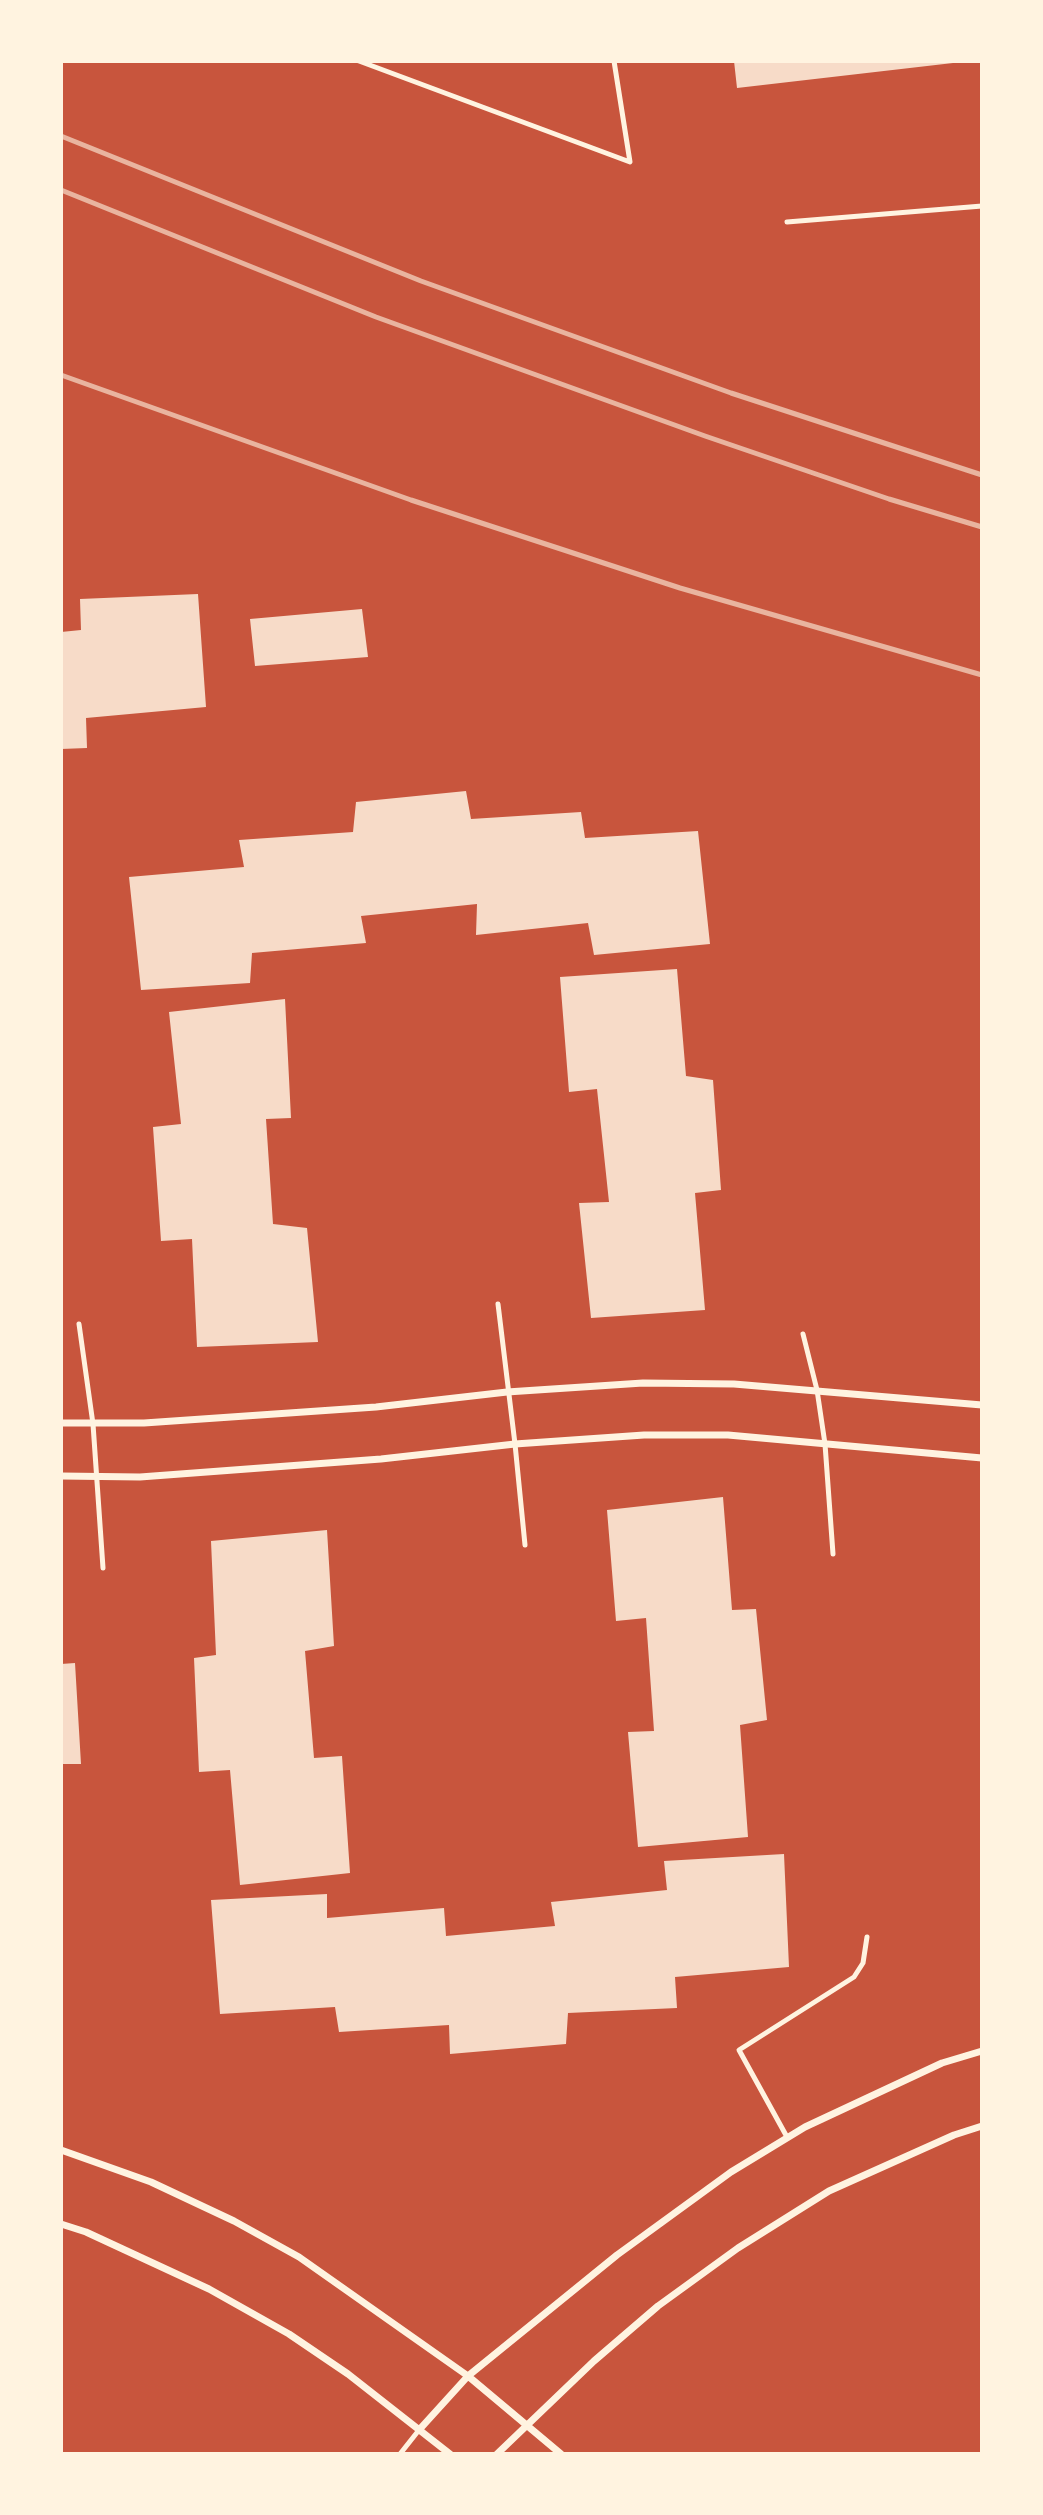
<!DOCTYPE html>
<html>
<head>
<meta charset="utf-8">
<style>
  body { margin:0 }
  #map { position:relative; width:1043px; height:2515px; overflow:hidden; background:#c8553d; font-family:"Alegreya Sans",sans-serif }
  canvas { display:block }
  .frame { position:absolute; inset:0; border:63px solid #fff3e0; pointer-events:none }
</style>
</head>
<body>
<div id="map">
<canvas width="1043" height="2515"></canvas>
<div class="frame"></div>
</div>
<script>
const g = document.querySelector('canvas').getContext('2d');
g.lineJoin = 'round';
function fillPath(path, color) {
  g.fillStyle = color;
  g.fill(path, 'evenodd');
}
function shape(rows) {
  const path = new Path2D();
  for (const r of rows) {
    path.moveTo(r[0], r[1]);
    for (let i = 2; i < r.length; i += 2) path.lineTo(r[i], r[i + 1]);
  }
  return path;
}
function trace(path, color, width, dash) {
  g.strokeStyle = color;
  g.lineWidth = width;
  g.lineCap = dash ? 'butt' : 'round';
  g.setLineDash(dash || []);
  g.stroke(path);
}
const building = shape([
  [734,61,953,61,953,63,737,88],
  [198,594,206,707,86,718,87,748,61,749,61,632,81,630,80,599],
  [362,609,368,657,255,666,250,619],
  [466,791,471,819,581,812,585,838,698,831,710,944,594,955,588,923,476,935,477,904,361,916,366,943,252,953,250,983,141,990,129,877,244,867,239,840,353,832,356,802],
  [677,969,686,1076,713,1080,721,1190,695,1193,705,1310,591,1318,579,1203,609,1202,597,1089,569,1092,560,977],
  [285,999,291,1118,266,1119,273,1224,307,1228,318,1342,197,1347,192,1239,161,1241,153,1127,181,1124,169,1012],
  [723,1497,732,1610,756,1609,767,1720,740,1725,748,1837,638,1847,628,1732,654,1731,646,1618,616,1621,607,1510],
  [327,1530,334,1646,305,1651,314,1758,342,1756,350,1873,240,1885,230,1770,199,1772,194,1658,216,1655,211,1541],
  [75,1663,81,1764,61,1764,61,1664],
  [784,1854,789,1967,675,1977,677,2008,568,2013,566,2044,450,2054,449,2025,339,2032,335,2007,220,2014,211,1900,327,1894,327,1918,444,1908,446,1936,555,1926,551,1902,667,1890,664,1861]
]);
const service = shape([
  [359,61,630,162,614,61],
  [787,222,982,206],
  [498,1304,515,1444,525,1545],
  [79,1324,93,1424,103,1568],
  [803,1334,817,1390,825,1444,833,1554],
  [787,2137,739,2050,854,1977,863,1963,867,1937],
  [400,2454,419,2430]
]);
const minor = shape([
  [61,1423,144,1423,376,1407,507,1392,643,1383,734,1384,982,1405],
  [61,1476,140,1477,381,1459,515,1444,644,1435,728,1435,982,1458],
  [61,2150,151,2182,234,2221,299,2257,468,2376,561,2454],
  [61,2224,86,2232,209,2289,289,2334,348,2374,450,2454],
  [419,2430,468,2376,617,2255,731,2172,805,2127,942,2063,982,2051],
  [497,2454,594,2361,658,2306,738,2248,829,2191,954,2135,982,2126]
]);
const rail = shape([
  [61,136,421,281,731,393,982,475],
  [61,190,376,317,705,436,889,499,982,527],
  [61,375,411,500,680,588,982,675]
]);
fillPath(building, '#f7dbc8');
trace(service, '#fff3e0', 5);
trace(minor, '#fff3e0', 7);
trace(rail, '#e9b49f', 5);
</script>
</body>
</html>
